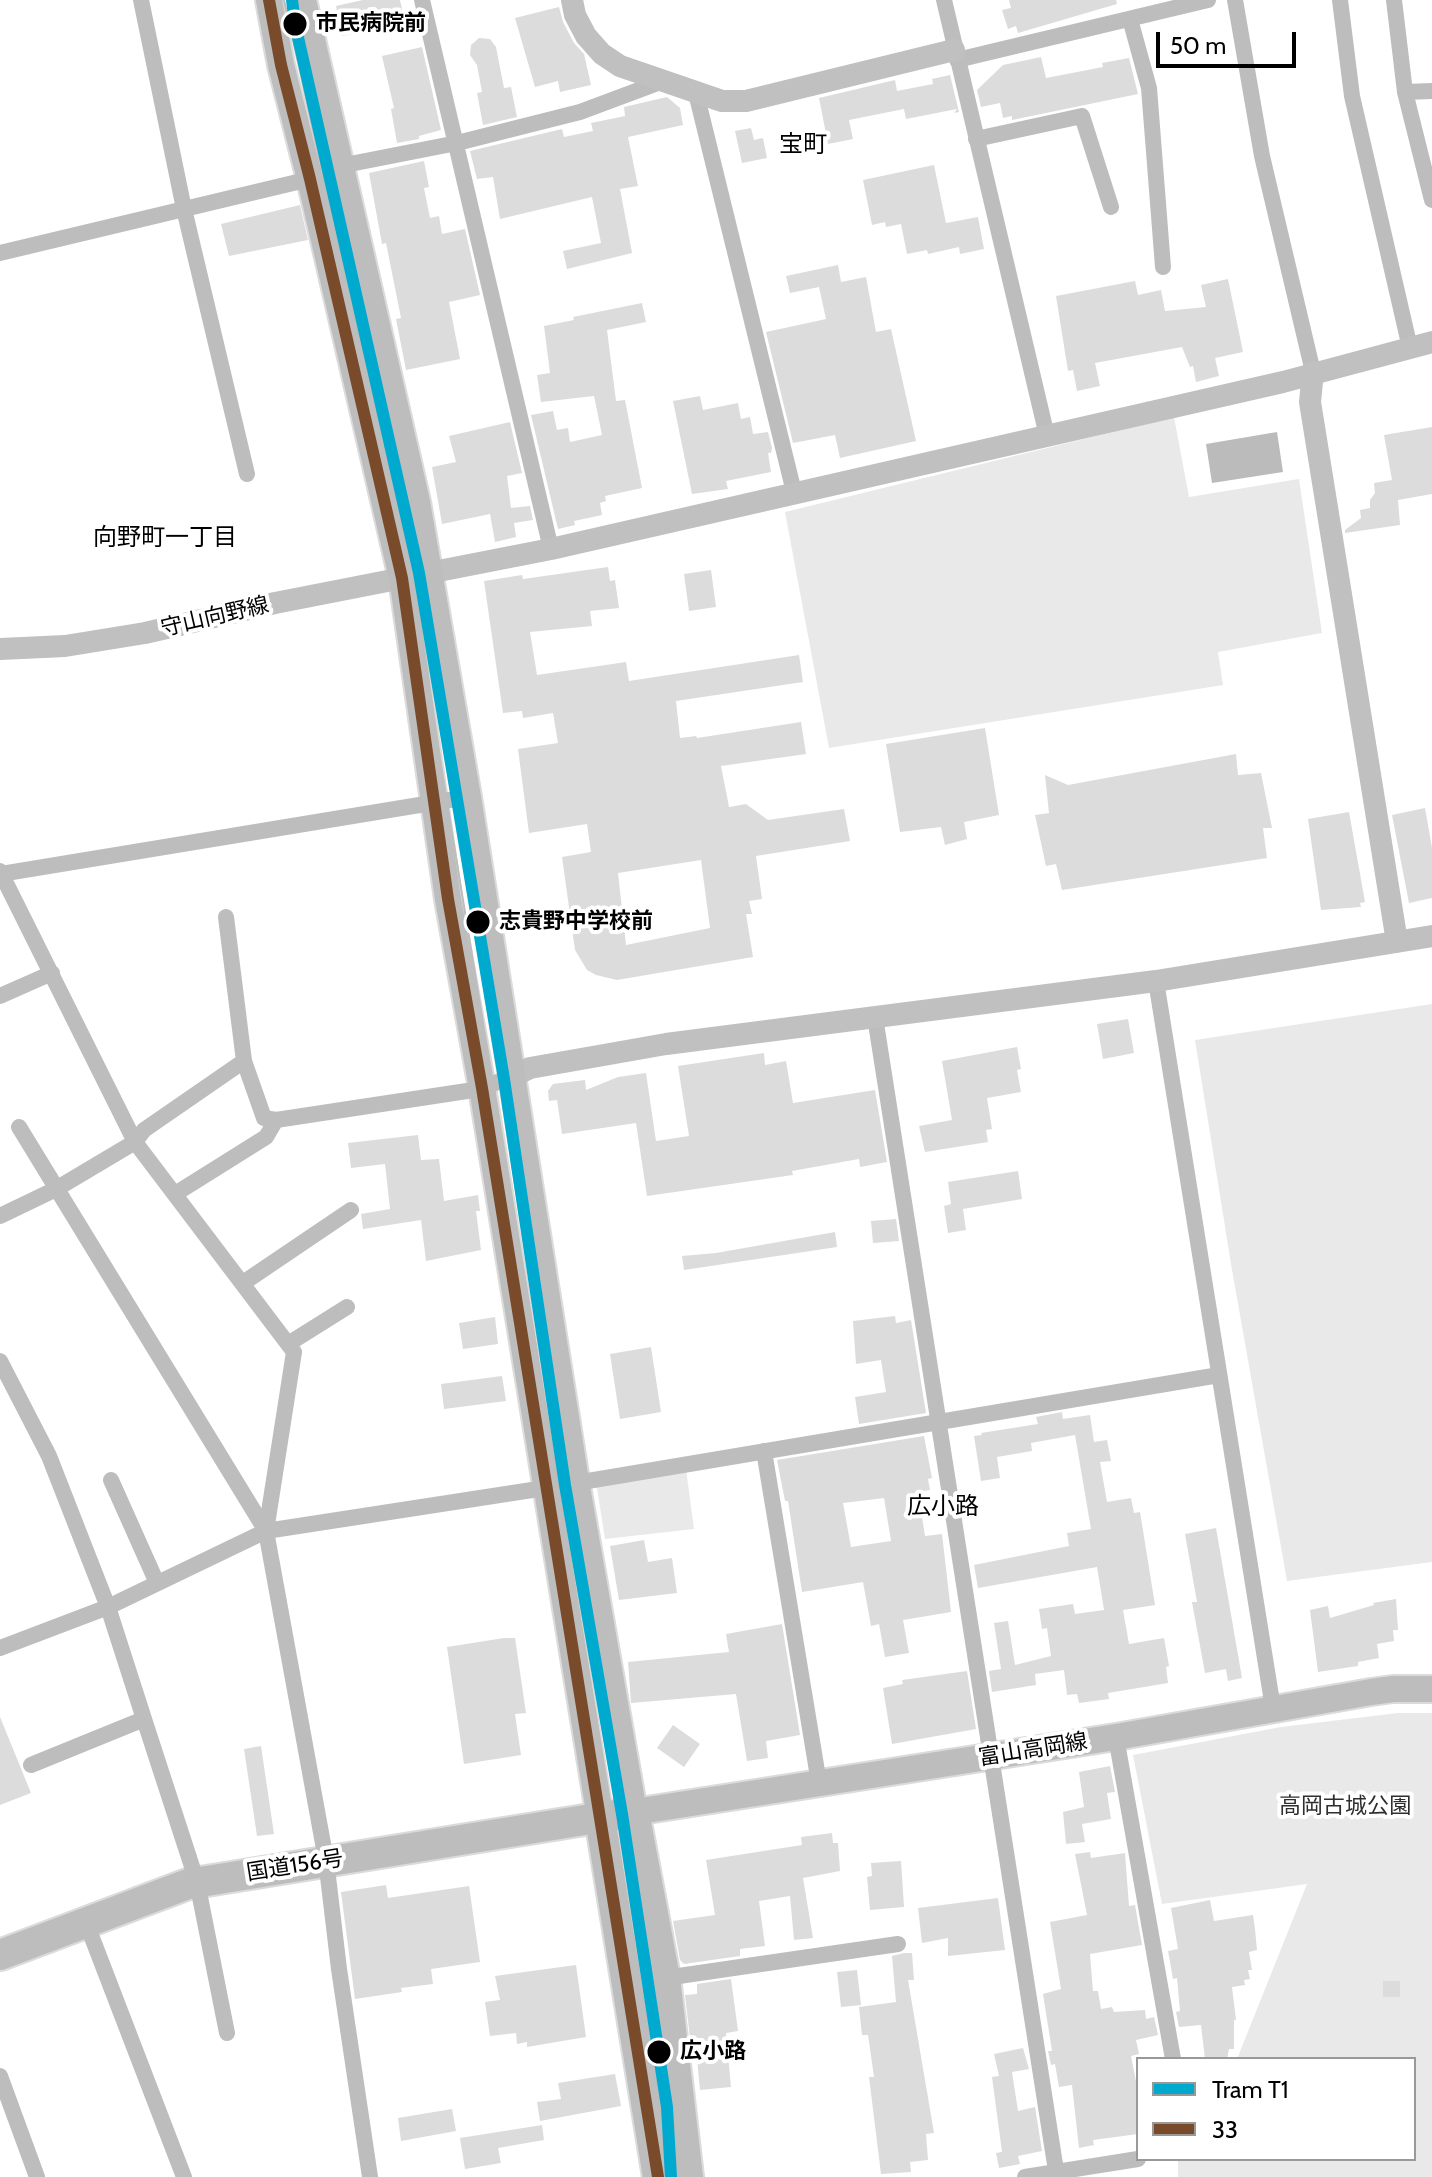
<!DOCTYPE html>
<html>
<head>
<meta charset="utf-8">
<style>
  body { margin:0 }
  #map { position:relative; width:1432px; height:2177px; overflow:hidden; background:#fff; font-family:Cabin,sans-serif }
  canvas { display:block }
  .legend { position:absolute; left:1136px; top:2057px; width:280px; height:104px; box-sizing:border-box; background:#fff; border:2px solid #999; margin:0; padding:10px 14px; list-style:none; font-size:24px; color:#000 }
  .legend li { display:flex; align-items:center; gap:16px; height:40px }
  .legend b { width:40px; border:2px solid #999 }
  .scale { position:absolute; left:1156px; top:32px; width:140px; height:36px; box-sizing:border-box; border:4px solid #000; border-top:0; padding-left:10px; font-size:24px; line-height:28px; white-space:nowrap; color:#000; -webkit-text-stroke:6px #fff; paint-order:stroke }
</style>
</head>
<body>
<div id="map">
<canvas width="1432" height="2177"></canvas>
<ul class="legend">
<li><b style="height:10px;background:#00a9ce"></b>Tram T1</li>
<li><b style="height:10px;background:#7a4b2a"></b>33</li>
</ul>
<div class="scale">50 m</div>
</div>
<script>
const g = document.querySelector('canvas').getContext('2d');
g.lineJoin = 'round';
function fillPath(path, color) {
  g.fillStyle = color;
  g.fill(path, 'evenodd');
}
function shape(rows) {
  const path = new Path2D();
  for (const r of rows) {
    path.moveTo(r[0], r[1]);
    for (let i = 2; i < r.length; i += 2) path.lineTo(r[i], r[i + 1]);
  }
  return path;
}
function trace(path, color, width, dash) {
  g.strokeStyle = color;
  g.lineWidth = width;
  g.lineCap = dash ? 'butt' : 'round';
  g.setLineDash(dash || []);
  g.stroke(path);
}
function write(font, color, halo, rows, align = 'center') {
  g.font = font + ' Cabin,"Noto Sans JP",sans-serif';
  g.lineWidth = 8;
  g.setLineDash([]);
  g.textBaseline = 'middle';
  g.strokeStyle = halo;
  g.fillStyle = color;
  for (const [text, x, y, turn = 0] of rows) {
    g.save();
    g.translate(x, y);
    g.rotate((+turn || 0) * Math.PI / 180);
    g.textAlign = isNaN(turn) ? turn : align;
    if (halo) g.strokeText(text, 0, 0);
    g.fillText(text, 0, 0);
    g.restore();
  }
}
const green = shape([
  [1174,417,1189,497,1299,479,1322,633,1218,652,1223,685,829,748,785,512],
  [1432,1004,1432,1562,1287,1581,1231,1264,1195,1040],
  [686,1469,694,1529,605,1539,596,1482],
  [1398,1713,1432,1713,1432,2177,1178,2177,1178,2159,1414,2159,1414,2059,1237,2059,1307,1884,1162,1904,1133,1755,1281,1727]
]);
const water = shape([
  [1277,432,1283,472,1212,483,1206,444]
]);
const building = shape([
  [363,0,400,0,405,23,342,36,336,6],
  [1009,0,1116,0,1117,4,1018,33,1016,26,1008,29,1002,10,1011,8],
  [559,7,563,22,574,43,584,54,591,85,560,92,558,81,535,87,515,18],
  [479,38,490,39,496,47,504,88,511,87,517,117,483,125,477,93,482,92,477,65,470,55,471,45],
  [422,47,441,130,419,136,419,139,397,143,391,109,394,108,382,56],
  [1041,57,1046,78,1103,67,1102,63,1129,58,1138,94,1012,120,1012,116,1003,118,1000,103,981,107,977,90,1003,65],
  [950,75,959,112,954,113,957,109,906,119,904,109,849,120,853,139,828,144,819,98,895,80,897,91,933,84,932,79],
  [667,97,680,108,683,125,628,137,638,186,620,189,632,253,567,269,563,251,601,243,592,197,500,219,493,177,477,179,470,151,562,129,564,137,593,131,591,123,625,116,624,107],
  [751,128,754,140,763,138,767,158,742,163,735,131],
  [424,161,429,187,424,188,430,218,439,216,442,234,465,229,480,295,449,302,460,359,406,370,396,319,401,318,386,243,382,244,369,173],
  [934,165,946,223,978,217,984,249,960,254,959,247,928,254,927,250,907,254,901,224,886,227,885,222,872,225,863,180],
  [300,205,308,240,229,256,221,224],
  [838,265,841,282,866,277,876,332,891,329,916,441,840,458,835,435,793,443,766,332,826,319,819,287,790,293,786,276],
  [1228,279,1243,352,1215,358,1219,376,1196,382,1193,366,1190,367,1182,347,1095,363,1100,386,1077,391,1073,370,1068,371,1056,296,1135,281,1138,295,1161,290,1165,311,1206,307,1201,285],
  [642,303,646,322,607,330,616,401,625,400,642,488,605,496,606,501,600,503,602,515,574,521,575,525,558,529,531,415,553,411,557,430,568,428,570,442,602,435,594,396,541,402,537,375,550,373,544,326,574,320,573,317],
  [700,396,703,410,738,403,741,419,750,417,753,434,768,432,772,448,771,453,768,453,771,472,726,481,728,489,692,494,673,401],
  [510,422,522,473,507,476,511,508,530,506,533,520,514,523,516,537,495,542,490,514,442,524,432,467,456,462,449,436],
  [1432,427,1432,494,1398,500,1400,525,1345,533,1345,530,1361,518,1360,510,1370,508,1370,500,1375,493,1374,483,1392,480,1384,435],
  [608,567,610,581,615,580,619,608,590,611,592,626,530,632,537,675,626,662,629,681,799,655,803,682,676,701,680,738,696,736,697,738,801,722,806,754,721,766,729,807,746,804,768,820,844,809,850,841,756,856,762,899,749,901,752,914,746,914,753,957,617,980,596,975,587,970,575,950,562,857,591,852,587,824,529,833,518,749,558,743,553,713,523,718,522,711,503,713,484,581,522,575,523,579],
  [701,860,710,928,626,945,618,873],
  [711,570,716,607,689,611,684,574],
  [985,728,999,815,964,822,967,839,945,845,941,827,900,832,886,744],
  [1236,754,1238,775,1261,773,1272,828,1263,828,1267,858,1062,890,1056,864,1046,866,1035,815,1049,813,1045,775,1068,785],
  [1425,808,1432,848,1432,898,1409,903,1392,815],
  [1349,812,1365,902,1360,903,1361,907,1321,910,1308,819],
  [1128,1019,1134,1053,1103,1059,1097,1024],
  [1017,1047,1021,1069,1017,1070,1021,1092,987,1098,992,1129,986,1130,988,1142,925,1152,919,1126,952,1120,942,1061],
  [764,1053,765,1065,786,1061,793,1103,875,1090,887,1162,860,1167,859,1159,792,1171,793,1175,647,1196,636,1123,562,1134,557,1100,549,1101,548,1091,553,1084,585,1080,586,1090,618,1077,646,1073,656,1141,689,1136,678,1066],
  [418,1135,421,1160,439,1159,444,1201,478,1195,480,1211,476,1211,481,1250,426,1261,421,1220,363,1229,361,1214,390,1209,385,1164,351,1168,348,1143],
  [1018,1171,1022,1199,963,1209,966,1230,948,1233,944,1206,951,1204,948,1182],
  [896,1219,899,1241,873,1243,871,1221],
  [835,1232,837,1247,684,1270,682,1256,716,1253],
  [895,1316,896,1323,911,1320,926,1413,859,1424,855,1397,886,1392,881,1360,856,1364,853,1321],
  [495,1317,498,1344,463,1349,459,1323],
  [651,1347,661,1412,620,1419,610,1354],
  [502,1376,506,1401,444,1409,441,1384],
  [1062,1412,1063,1419,1090,1415,1094,1442,1107,1440,1111,1461,1100,1462,1107,1502,1131,1498,1134,1513,1140,1512,1155,1605,1123,1610,1129,1644,1164,1638,1169,1666,1166,1667,1168,1683,1108,1693,1109,1699,1079,1703,1077,1694,1067,1695,1064,1670,1035,1674,1036,1685,992,1692,989,1671,1001,1669,994,1623,1008,1621,1015,1665,1051,1656,1047,1628,1042,1629,1039,1609,1073,1604,1075,1614,1104,1610,1097,1567,978,1588,974,1565,1069,1546,1067,1533,1091,1529,1075,1435,1031,1443,1032,1451,997,1457,1000,1478,981,1481,974,1436,982,1435,981,1433,1038,1424,1036,1417],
  [924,1436,932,1478,928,1479,930,1490,918,1492,925,1536,942,1534,951,1612,903,1620,909,1653,885,1657,879,1624,871,1626,863,1582,802,1592,788,1501,785,1501,777,1460],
  [884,1498,891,1541,851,1547,843,1503],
  [1216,1528,1242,1678,1228,1681,1226,1669,1205,1673,1192,1602,1197,1602,1185,1534],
  [644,1540,648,1562,672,1558,677,1593,619,1600,610,1546],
  [1396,1599,1398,1630,1393,1630,1394,1641,1377,1644,1379,1658,1358,1662,1358,1666,1318,1672,1310,1610,1328,1606,1330,1618,1374,1605,1373,1603],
  [782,1624,800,1735,766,1741,768,1758,747,1761,736,1694,631,1703,628,1662,729,1652,726,1634],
  [504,1638,515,1638,526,1713,515,1714,521,1755,464,1764,447,1647],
  [967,1671,976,1729,892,1744,883,1688,903,1684,902,1680],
  [0,1717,31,1793,0,1805],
  [673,1725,700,1744,684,1767,657,1748],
  [261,1746,274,1834,257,1836,244,1749],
  [1110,1766,1115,1792,1107,1793,1111,1819,1082,1824,1085,1842,1066,1844,1063,1812,1084,1807,1079,1772],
  [832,1833,833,1843,838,1843,840,1871,803,1878,813,1938,794,1940,790,1896,759,1901,765,1946,740,1949,740,1956,684,1964,680,1960,673,1921,715,1915,706,1860,802,1845,801,1837],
  [1090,1852,1091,1858,1125,1853,1129,1906,1135,1905,1142,1945,1090,1954,1093,1991,1098,1991,1101,2009,1112,2007,1114,2012,1145,2010,1146,2019,1154,2017,1158,2035,1136,2040,1139,2054,1131,2056,1138,2092,1138,2134,1093,2140,1094,2145,1079,2148,1072,2085,1059,2087,1055,2064,1051,2065,1048,2051,1052,2051,1043,1994,1061,1989,1050,1922,1087,1915,1075,1854],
  [901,1861,904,1907,870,1910,867,1877,872,1876,871,1863],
  [386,1885,388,1898,469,1886,480,1962,431,1969,433,1984,401,1988,402,1992,355,1999,341,1892],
  [998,1898,1005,1950,948,1956,948,1938,922,1943,918,1908],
  [1210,1900,1214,1921,1253,1915,1255,1929,1257,1950,1249,1952,1252,1970,1248,1970,1250,1979,1244,1980,1245,1985,1232,1987,1236,2020,1234,2020,1234,2049,1229,2049,1227,2059,1205,2059,1201,2025,1179,2027,1176,2012,1180,2011,1177,1978,1173,1979,1168,1951,1178,1949,1171,1908],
  [904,1953,912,1953,914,1980,908,1980,934,2133,926,2134,928,2160,910,2162,911,2172,881,2174,869,2077,874,2077,868,2035,862,2035,859,2007,896,2002,892,1956],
  [576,1965,586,2037,527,2047,527,2042,517,2044,516,2033,490,2036,485,2002,500,2000,495,1976],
  [857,1970,861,2005,841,2007,837,1972],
  [731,1979,738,2031,726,2033,731,2087,700,2090,695,2037,690,2038,685,1995,697,1994,697,1984],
  [1383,1981,1400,1981,1400,1997,1383,1997],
  [1023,2048,1029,2069,1012,2072,1018,2111,1035,2107,1042,2151,1018,2156,1020,2164,999,2168,996,2153,1002,2152,992,2077,999,2076,994,2054],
  [615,2074,621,2106,540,2121,537,2102,561,2099,558,2083],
  [452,2109,456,2131,401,2141,398,2118],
  [542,2125,544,2140,498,2148,501,2163,465,2169,460,2138]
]);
const street = shape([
  [141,0,184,209,247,474],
  [422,0,551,549],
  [944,0,1047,436],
  [1235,0,1262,156,1313,372],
  [1340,0,1352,96,1410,348],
  [1394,0,1405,92,1432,200],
  [1130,19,1149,88,1163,267],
  [957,60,1208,0],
  [1405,92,1432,91],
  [696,93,794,492],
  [976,139,1082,116,1111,207],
  [350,164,457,143,580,112,663,81],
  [0,253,310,179],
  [0,871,135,1142,294,1352,266,1531,326,1860,339,1969,370,2177],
  [0,874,468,797],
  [226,917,244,1061,264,1118,276,1120,467,1091,482,1088,511,1077],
  [1156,981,1273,1708],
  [0,996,52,973],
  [875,1017,1057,2177],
  [19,1127,266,1531],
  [175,1194,266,1137,276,1120],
  [0,1216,56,1189,135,1142,144,1130,244,1061],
  [243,1283,351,1210],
  [288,1344,347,1307],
  [0,1361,49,1456,108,1607,144,1719],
  [764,1451,819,1783],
  [111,1480,157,1583],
  [0,1648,108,1607,266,1531,558,1486,1219,1375],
  [1116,1737,1173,2059],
  [31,1765,144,1719,197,1882,227,2033],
  [86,1922,184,2177],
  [665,1978,898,1944],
  [0,2076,37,2177],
  [1025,2177,1138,2159]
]);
const secondary = shape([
  [572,0,575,15,586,36,602,54,620,66,722,101,746,101,954,50],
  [1313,372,1310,402,1397,942],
  [0,649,65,646,145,633,275,603,551,549,1283,382,1432,342],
  [511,1077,530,1068,666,1044,1156,981,1432,936]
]);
const primary = shape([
  [269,0,281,65,310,179,402,578,448,899,482,1088,600,1818],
  [303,0,417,502,468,797,576,1481,634,1812,1116,1737,1371,1692,1393,1689,1432,1689]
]);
const highway = shape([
  [600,1818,658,2177],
  [0,1955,188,1884,634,1812,665,1978,688,2177]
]);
const tram = shape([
  [284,0,403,532,671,2176]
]);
const bus1 = shape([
  [269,0,281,65,310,179,402,578,448,899,482,1088,658,2177]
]);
const tram1 = shape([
  [292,0,295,24,419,573,504,1079,565,1485,622,1814,667,2107,671,2177]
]);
const markers = [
  [295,24,13,"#000"],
  [478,922,13,"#000"],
  [659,2052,13,"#000"]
];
const stopNames = [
  ["市民病院前",316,24],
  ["志貴野中学校前",499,922],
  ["広小路",680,2052]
];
const streetNames = [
  ["守山向野線",215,617,-13],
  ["富山高岡線",1033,1750,-9],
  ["国道156号",295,1866,-9]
];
const parkNames = [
  ["高岡古城公園",1345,1807]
];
const neighbourhoodNames = [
  ["宝町",803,145],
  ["向野町一丁目",165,538],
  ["広小路",943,1507]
];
fillPath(green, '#e9e9e9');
fillPath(water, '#bbb');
fillPath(building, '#dcdcdc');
trace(primary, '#dbdbdb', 30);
trace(highway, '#dbdbdb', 34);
trace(street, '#bdbdbd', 16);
trace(secondary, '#c0c0c0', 22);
trace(primary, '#bdbdbd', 26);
trace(highway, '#bdbdbd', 30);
trace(tram, '#bdbdbd', 2);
trace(bus1, '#7a4b2a', 12);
trace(tram1, '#00a9ce', 12);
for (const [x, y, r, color] of markers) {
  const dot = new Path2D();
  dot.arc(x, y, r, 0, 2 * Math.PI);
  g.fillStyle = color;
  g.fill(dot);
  trace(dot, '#fff', 3);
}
write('bold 22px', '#000', '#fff', stopNames, 'left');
write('22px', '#000', '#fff', streetNames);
write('22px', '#2e2e2e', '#fff', parkNames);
write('24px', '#000', '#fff', neighbourhoodNames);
</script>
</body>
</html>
